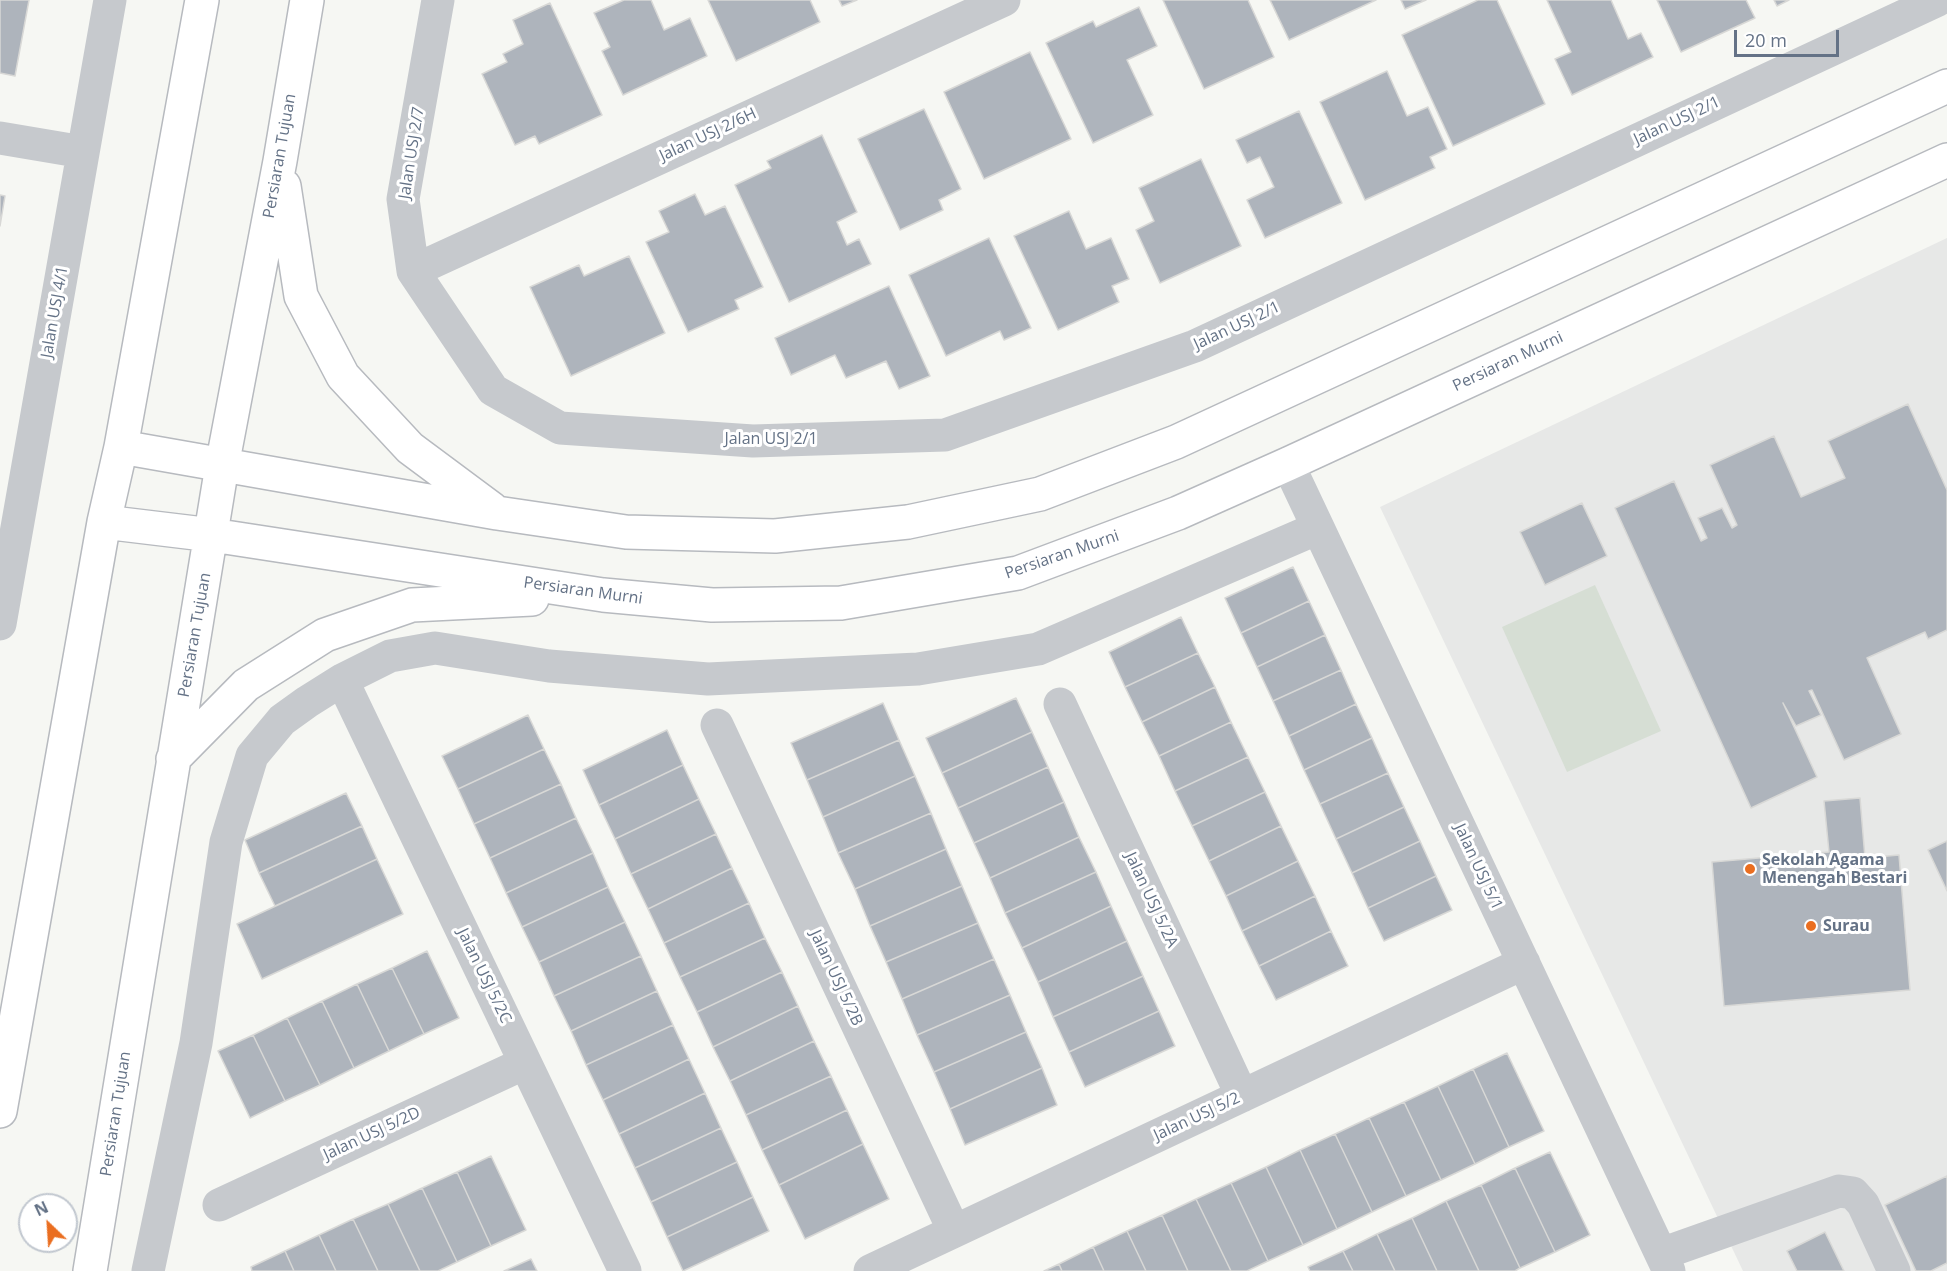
<!DOCTYPE html>
<html>
<head>
<meta charset="utf-8">
<style>
  body { margin:0 }
  #map { position:relative; width:1947px; height:1271px; overflow:hidden; background:#f6f7f3; font-family:"Open Sans",sans-serif }
  canvas { display:block }
  .north { position:absolute; left:18px; top:1193px; width:60px; height:60px; box-sizing:border-box; background:#fff; border:2px solid #c1c7cf; border-radius:50%; rotate:335deg; font-size:16px; font-weight:700; line-height:24px; text-align:center; color:#647286 }
  .north::after { content:''; display:block; margin:auto; width:21px; height:27px; background:#ea6e20; clip-path:polygon(50% 0,100% 100%,50% 72%,0 100%) }
  .scale { position:absolute; left:1734px; top:30px; width:105px; height:27px; box-sizing:border-box; border:3px solid #647286; border-top:0; padding-left:8px; font-size:18px; line-height:21px; white-space:nowrap; color:#647286; -webkit-text-stroke:4px #fff; paint-order:stroke }
</style>
</head>
<body>
<div id="map">
<canvas width="1947" height="1271"></canvas>
<div class="north">N</div>
<div class="scale">20 m</div>
</div>
<script>
const g = document.querySelector('canvas').getContext('2d');
g.lineJoin = 'round';
function fillPath(path, color) {
  g.fillStyle = color;
  g.fill(path, 'evenodd');
}
function shape(rows) {
  const path = new Path2D();
  for (const r of rows) {
    path.moveTo(r[0], r[1]);
    for (let i = 2; i < r.length; i += 2) path.lineTo(r[i], r[i + 1]);
  }
  return path;
}
function trace(path, color, width, dash) {
  g.strokeStyle = color;
  g.lineWidth = width;
  g.lineCap = dash ? 'butt' : 'round';
  g.setLineDash(dash || []);
  g.stroke(path);
}
function write(font, color, halo, rows, align = 'center') {
  g.font = font + ' "Open Sans",sans-serif';
  g.lineWidth = 6;
  g.setLineDash([]);
  g.textBaseline = 'middle';
  g.strokeStyle = halo;
  g.fillStyle = color;
  for (const [text, x, y, turn = 0] of rows) {
    g.save();
    g.translate(x, y);
    g.rotate((+turn || 0) * Math.PI / 180);
    g.textAlign = isNaN(turn) ? turn : align;
    if (halo) g.strokeText(text, 0, 0);
    g.fillText(text, 0, 0);
    g.restore();
  }
}
const built = shape([
  [1947,238,1947,1271,1743,1271,1380,507]
]);
const green = shape([
  [1595,585,1661,731,1567,772,1502,627]
]);
const building = shape([
  [0,0,29,0,15,76,0,73,0,0],
  [624,0,651,0,664,30,690,18,707,56,623,95,602,51,610,47,594,13,624,0],
  [708,0,810,0,820,22,736,61,708,0],
  [839,0,857,0,842,6,839,0],
  [1163,0,1248,0,1274,57,1204,89,1163,0],
  [1270,0,1376,0,1289,40,1270,0],
  [1401,0,1426,0,1405,9,1401,0],
  [1478,0,1497,0,1545,104,1453,146,1402,35,1478,0],
  [1547,0,1611,0,1628,39,1641,33,1653,57,1572,95,1555,59,1571,52,1547,0],
  [1657,0,1746,0,1755,18,1681,52,1657,0],
  [1774,0,1789,0,1777,6,1774,0],
  [550,3,602,115,539,144,535,136,515,145,482,74,507,62,503,54,523,44,513,20,550,3],
  [1139,7,1157,46,1127,60,1153,115,1093,143,1046,43,1093,21,1096,27,1139,7],
  [1030,52,1071,139,984,179,944,92,1030,52],
  [1387,71,1407,116,1428,107,1447,149,1430,157,1435,168,1365,200,1320,102,1387,71],
  [924,109,961,189,939,200,943,210,900,230,858,139,924,109],
  [1299,111,1342,203,1265,238,1247,200,1274,187,1260,157,1247,163,1236,140,1299,111],
  [822,135,857,212,837,222,847,245,859,239,871,264,789,302,735,185,771,168,767,161,822,135],
  [1201,159,1241,246,1160,283,1136,230,1154,221,1139,188,1201,159],
  [695,194,705,215,725,206,763,287,735,300,739,309,688,332,646,242,669,232,659,211,695,194],
  [0,195,5,196,0,226,0,195],
  [1069,211,1086,249,1111,238,1129,279,1112,286,1119,302,1058,330,1014,236,1069,211],
  [989,238,1031,328,1004,340,1000,331,946,356,909,275,989,238],
  [629,256,665,333,571,376,530,287,579,265,584,276,629,256],
  [889,286,930,376,899,389,886,361,846,378,835,355,791,375,775,338,889,286],
  [1908,404,1947,490,1947,630,1928,639,1925,632,1867,658,1901,734,1844,760,1812,690,1809,691,1821,715,1796,726,1783,703,1817,777,1751,808,1615,508,1674,481,1701,541,1707,538,1698,518,1722,508,1732,528,1737,525,1710,465,1774,436,1801,497,1845,478,1828,441,1908,404],
  [1582,503,1607,556,1545,585,1520,532,1582,503],
  [1293,567,1309,601,1241,633,1225,598,1293,567],
  [1309,601,1325,635,1257,667,1241,633,1309,601],
  [1181,617,1198,653,1125,687,1109,652,1181,617],
  [1325,635,1341,670,1273,701,1257,667,1325,635],
  [1198,653,1215,687,1142,722,1125,687,1198,653],
  [1341,670,1356,704,1289,736,1273,701,1341,670],
  [1215,687,1231,722,1159,756,1142,722,1215,687],
  [1016,698,1032,732,942,773,926,738,1016,698],
  [883,703,899,740,807,780,791,743,883,703],
  [1356,704,1372,738,1304,770,1289,736,1356,704],
  [528,715,544,749,458,789,442,756,528,715],
  [1231,722,1248,757,1175,791,1159,756,1231,722],
  [667,730,683,765,599,805,583,770,667,730],
  [1032,732,1048,767,958,808,942,773,1032,732],
  [1372,738,1388,773,1320,804,1304,770,1372,738],
  [899,740,915,776,823,817,807,780,899,740],
  [544,749,561,784,474,824,458,789,544,749],
  [1248,757,1265,792,1192,826,1175,791,1248,757],
  [683,765,699,799,615,839,599,805,683,765],
  [1048,767,1064,802,974,843,958,808,1048,767],
  [1388,773,1404,807,1336,839,1320,804,1388,773],
  [915,776,931,813,838,853,823,817,915,776],
  [561,784,576,818,490,858,474,824,561,784],
  [1265,792,1281,826,1209,861,1192,826,1265,792],
  [346,793,362,826,259,873,245,840,346,793],
  [1860,798,1865,858,1899,855,1910,990,1724,1006,1712,862,1829,852,1824,801,1860,798],
  [699,799,716,834,631,874,615,839,699,799],
  [1064,802,1079,837,990,878,974,843,1064,802],
  [1404,807,1420,841,1352,873,1336,839,1404,807],
  [931,813,946,849,855,889,838,853,931,813],
  [576,818,593,853,506,893,490,858,576,818],
  [362,826,377,859,275,906,259,873,362,826],
  [1281,826,1298,861,1226,896,1209,861,1281,826],
  [716,834,732,868,648,909,631,874,716,834],
  [1079,837,1096,872,1005,913,990,878,1079,837],
  [1420,841,1436,876,1368,908,1352,873,1420,841],
  [1947,841,1947,891,1928,850,1947,841],
  [946,849,962,886,870,926,855,889,946,849],
  [593,853,608,887,522,927,506,893,593,853],
  [377,859,403,914,262,979,237,924,377,859],
  [1298,861,1315,896,1242,931,1226,896,1298,861],
  [732,868,749,903,664,943,648,909,732,868],
  [1096,872,1111,906,1022,948,1005,913,1096,872],
  [1436,876,1452,910,1384,941,1368,908,1436,876],
  [962,886,978,923,886,962,870,926,962,886],
  [608,887,625,922,539,962,522,927,608,887],
  [1315,896,1331,931,1259,966,1242,931,1315,896],
  [749,903,765,938,680,977,664,943,749,903],
  [1111,906,1127,941,1038,982,1022,948,1111,906],
  [625,922,641,956,554,996,539,962,625,922],
  [978,923,994,959,902,999,886,962,978,923],
  [1331,931,1348,966,1276,1000,1259,966,1331,931],
  [765,938,782,972,697,1012,680,977,765,938],
  [1127,941,1143,976,1053,1017,1038,982,1127,941],
  [427,951,459,1018,424,1034,392,968,427,951],
  [641,956,657,991,571,1031,554,996,641,956],
  [994,959,1010,995,917,1035,902,999,994,959],
  [392,968,424,1034,389,1051,357,984,392,968],
  [782,972,798,1006,713,1047,697,1012,782,972],
  [1143,976,1159,1011,1069,1052,1053,1017,1143,976],
  [357,984,389,1051,354,1068,322,1001,357,984],
  [657,991,673,1025,586,1065,571,1031,657,991],
  [1010,995,1026,1032,934,1072,917,1035,1010,995],
  [322,1001,354,1068,320,1085,287,1018,322,1001],
  [798,1006,814,1041,730,1081,713,1047,798,1006],
  [1159,1011,1175,1046,1085,1087,1069,1052,1159,1011],
  [287,1018,320,1085,285,1101,253,1035,287,1018],
  [673,1025,689,1059,603,1100,586,1065,673,1025],
  [1026,1032,1042,1068,950,1109,934,1072,1026,1032],
  [253,1035,285,1101,250,1118,218,1051,253,1035],
  [814,1041,831,1076,746,1115,730,1081,814,1041],
  [1507,1053,1544,1131,1509,1147,1473,1069,1507,1053],
  [689,1059,705,1093,619,1134,603,1100,689,1059],
  [1042,1068,1057,1105,965,1145,950,1109,1042,1068],
  [1473,1069,1509,1147,1475,1164,1438,1086,1473,1069],
  [831,1076,847,1110,762,1150,746,1115,831,1076],
  [1438,1086,1475,1164,1441,1180,1404,1102,1438,1086],
  [705,1093,721,1128,635,1168,619,1134,705,1093],
  [1404,1102,1441,1180,1406,1196,1369,1118,1404,1102],
  [847,1110,863,1144,779,1185,762,1150,847,1110],
  [1369,1118,1406,1196,1372,1212,1335,1134,1369,1118],
  [721,1128,737,1162,651,1202,635,1168,721,1128],
  [1335,1134,1372,1212,1337,1229,1300,1150,1335,1134],
  [863,1144,889,1199,805,1239,779,1185,863,1144],
  [1300,1150,1337,1229,1303,1245,1266,1167,1300,1150],
  [1550,1152,1590,1235,1555,1252,1515,1168,1550,1152],
  [491,1156,526,1230,491,1246,457,1172,491,1156],
  [737,1162,753,1197,667,1237,651,1202,737,1162],
  [1266,1167,1303,1245,1268,1261,1231,1183,1266,1167],
  [1515,1168,1555,1252,1520,1268,1481,1185,1515,1168],
  [457,1172,491,1246,457,1262,422,1188,457,1172],
  [1947,1176,1947,1263,1931,1271,1916,1271,1885,1205,1947,1176],
  [1231,1183,1268,1261,1247,1271,1231,1271,1196,1199,1231,1183],
  [1481,1185,1520,1268,1515,1271,1479,1271,1446,1201,1481,1185],
  [422,1188,457,1262,438,1271,420,1271,388,1204,422,1188],
  [753,1197,769,1231,683,1271,667,1237,753,1197],
  [1196,1199,1231,1271,1188,1271,1162,1215,1196,1199],
  [1446,1201,1479,1271,1437,1271,1412,1218,1446,1201],
  [388,1204,420,1271,378,1271,353,1219,388,1204],
  [1162,1215,1188,1271,1146,1271,1127,1231,1162,1215],
  [1412,1218,1437,1271,1395,1271,1377,1234,1412,1218],
  [353,1219,378,1271,336,1271,319,1235,353,1219],
  [1127,1231,1146,1271,1104,1271,1093,1247,1127,1231],
  [1825,1232,1844,1271,1797,1271,1787,1251,1825,1232],
  [1377,1234,1395,1271,1353,1271,1343,1251,1377,1234],
  [319,1235,336,1271,294,1271,285,1251,319,1235],
  [1093,1247,1104,1271,1062,1271,1059,1264,1093,1247],
  [285,1251,294,1271,252,1271,251,1267,285,1251],
  [1343,1251,1353,1271,1310,1271,1308,1267,1343,1251],
  [531,1259,537,1271,504,1271,531,1259],
  [1059,1264,1062,1271,1044,1271,1059,1264]
]);
const minor = shape([
  [438,0,403,199,413,271,493,390,560,428,753,441,945,435,1195,346,1938,0],
  [0,138,83,152],
  [413,271,1004,0],
  [1288,464,1669,1271],
  [0,624,110,0],
  [342,680,625,1271],
  [1060,704,1242,1096],
  [717,725,954,1231],
  [219,1205,525,1063],
  [1661,1254,1839,1191,1853,1193,1863,1204,1894,1271],
  [148,1271,196,1043,226,842,252,756,282,720,307,702,342,680,390,656,435,648,549,666,708,679,918,669,1038,649,1318,528],
  [870,1271,1524,963]
]);
const major = shape([
  [284,186,301,296,343,376,410,448,492,509],
  [121,447,497,513,626,532,775,536,908,522,1040,494,1176,442,1947,86],
  [104,522,212,535,603,595,712,605,841,603,1018,573,1178,513,1288,464,1947,160],
  [173,759,246,685,325,635,412,605,532,599],
  [0,1111,104,522,121,447,202,0],
  [90,1271,222,466,280,161,307,0]
]);
const markers = [
  [1750,869,6,"#ea6e20"],
  [1811,926,6,"#ea6e20"]
];
const streetNames = [
  ["Jalan USJ 2/1",1677,121,-25],
  ["Jalan USJ 2/6H",708,135,-25],
  ["Jalan USJ 2/7",412,153,-81],
  ["Persiaran Tujuan",280,156,-80],
  ["Jalan USJ 4/1",55,312,-80],
  ["Jalan USJ 2/1",1237,326,-25],
  ["Persiaran Murni",1508,362,-25],
  ["Jalan USJ 2/1",771,439],
  ["Persiaran Murni",1062,555,-19],
  ["Persiaran Murni",583,591,8],
  ["Persiaran Tujuan",195,635,-80],
  ["Jalan USJ 5/1",1478,867,65],
  ["Jalan USJ 5/2A",1151,900,65],
  ["Jalan USJ 5/2C",484,976,64],
  ["Jalan USJ 5/2B",836,978,65],
  ["Persiaran Tujuan",116,1114,-81],
  ["Jalan USJ 5/2",1197,1117,-25],
  ["Jalan USJ 5/2D",372,1134,-25]
];
const poiNames = [
  ["Sekolah Agama",1762,860],
  ["Menengah Bestari",1762,878],
  ["Surau",1823,926]
];
fillPath(built, '#e7e8e7');
fillPath(green, '#d6ded4');
fillPath(building, '#aeb4bc');
trace(building, '#d8d8d6', 1.5);
trace(major, '#b7babf', 36);
trace(minor, '#c6c9cd', 33);
trace(major, '#fff', 33);
for (const [x, y, r, color] of markers) {
  const dot = new Path2D();
  dot.arc(x, y, r, 0, 2 * Math.PI);
  g.fillStyle = color;
  g.fill(dot);
  trace(dot, '#fff', 2);
}
write('16px', '#647286', '#fff', streetNames);
write('bold 16px', '#647286', '#fff', poiNames, 'left');
</script>
</body>
</html>
